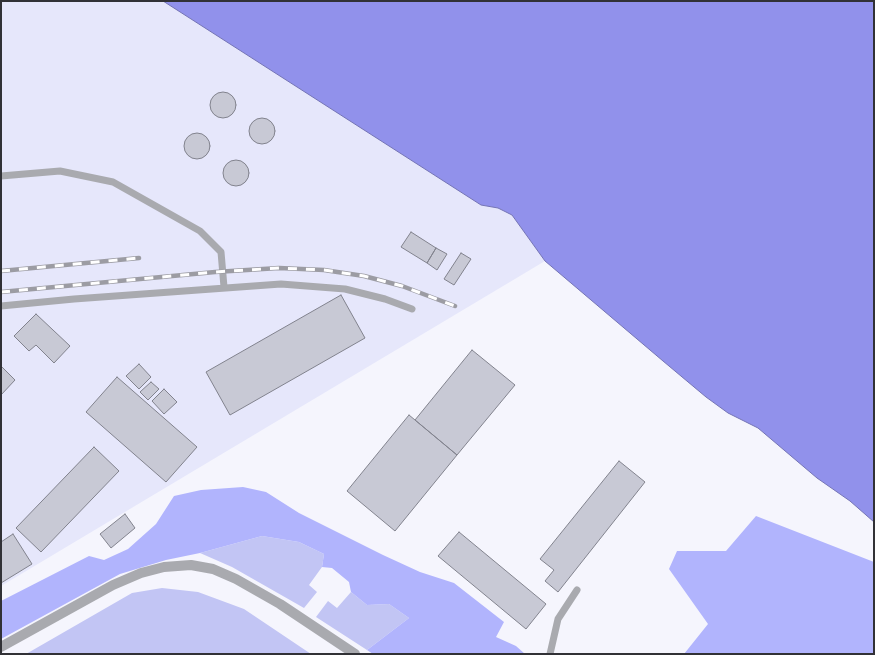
<!DOCTYPE html>
<html>
<head>
<meta charset="utf-8">
<style>
  body { margin:0 }
  #map { position:relative; width:875px; height:655px; overflow:hidden; background:#f5f5fd; font-family:"Archivo Narrow",sans-serif }
  canvas { display:block }
  .frame { position:absolute; inset:0; border:2px solid #313136; pointer-events:none }
</style>
</head>
<body>
<div id="map">
<canvas width="875" height="655"></canvas>
<div class="frame"></div>
</div>
<script>
const g = document.querySelector('canvas').getContext('2d');
g.lineJoin = 'round';
function fillPath(path, color) {
  g.fillStyle = color;
  g.fill(path, 'evenodd');
}
function shape(rows) {
  const path = new Path2D();
  for (const r of rows) {
    if (r.length === 3) {
      path.moveTo(r[0] + r[2], r[1]);
      path.arc(r[0], r[1], r[2], 0, 2 * Math.PI);
      continue;
    }
    path.moveTo(r[0], r[1]);
    for (let i = 2; i < r.length; i += 2) path.lineTo(r[i], r[i + 1]);
  }
  return path;
}
function trace(path, color, width, dash) {
  g.strokeStyle = color;
  g.lineWidth = width;
  g.lineCap = dash ? 'butt' : 'round';
  g.setLineDash(dash || []);
  g.stroke(path);
}
const built = shape([
  [1,1,163,1,481,205,498,208,512,215,545,261,1,586]
]);
const green = shape([
  [262,536,299,542,324,554,322,567,309,585,317,592,304,608,232,567,200,553],
  [162,588,198,592,244,609,311,654,26,654,132,593],
  [351,592,367,605,389,604,409,618,367,650,316,617,328,601,337,608]
]);
const forest = shape([
  [243,487,266,492,299,513,383,555,420,572,454,583,504,622,496,637,516,646,525,654,373,654,367,650,409,618,389,604,367,605,351,592,349,582,332,568,322,567,324,554,299,542,262,536,200,553,166,560,120,574,1,639,1,601,89,556,104,560,128,549,156,524,174,496,201,490],
  [756,516,874,562,874,654,684,654,708,624,669,569,677,551,726,551]
]);
const water = shape([
  [163,1,874,1,874,522,850,501,817,478,758,428,728,413,706,397,663,361,545,261,512,215,498,208,481,205,163,1]
]);
const building = shape([
  [223,105,13],
  [262,131,13],
  [197,146,13],
  [236,173,13],
  [411,232,436,248,427,263,401,247,411,232],
  [436,248,447,254,437,270,427,263,436,248],
  [461,253,471,259,454,285,444,279,461,253],
  [341,295,365,338,230,415,206,372,341,295],
  [36,314,70,346,54,363,36,345,29,351,14,336,36,314],
  [472,350,515,385,457,455,415,420,472,350],
  [139,364,151,377,139,389,126,376,139,364],
  [1,366,15,380,1,395,1,366],
  [117,377,197,447,166,482,86,412,117,377],
  [151,382,159,389,148,400,140,392,151,382],
  [164,389,177,402,164,414,152,401,164,389],
  [409,415,457,455,395,531,347,491,409,415],
  [94,447,119,471,41,552,16,528,94,447],
  [619,461,645,482,558,592,545,581,554,570,540,559,619,461],
  [125,514,135,528,111,548,100,534,125,514],
  [459,532,546,604,526,629,438,556,459,532],
  [13,534,32,564,1,583,1,542,13,534]
]);
const service = shape([
  [1,176,60,171,113,182,200,231,221,252,224,287],
  [1,306,74,299,281,284,345,289,385,299,412,309],
  [550,654,558,619,577,590]
]);
const minor = shape([
  [1,647,113,585,141,573,164,567,191,565,213,569,236,579,280,604,355,654]
]);
const rail = shape([
  [1,271,139,258],
  [1,292,215,272,279,268,324,270,364,276,402,286,455,306]
]);
fillPath(built, '#e6e7fb');
fillPath(green, '#c2c5f4');
fillPath(forest, '#b1b4fd');
fillPath(water, '#9191eb');
trace(water, '#7474b5', 1);
fillPath(building, '#c8c9d5');
trace(building, '#82838e', 1);
trace(service, '#a9aaaf', 7);
trace(minor, '#a9aaaf', 10);
trace(rail, '#9c9ca3', 4.5);
trace(rail, '#fff', 3, [9]);
</script>
</body>
</html>
